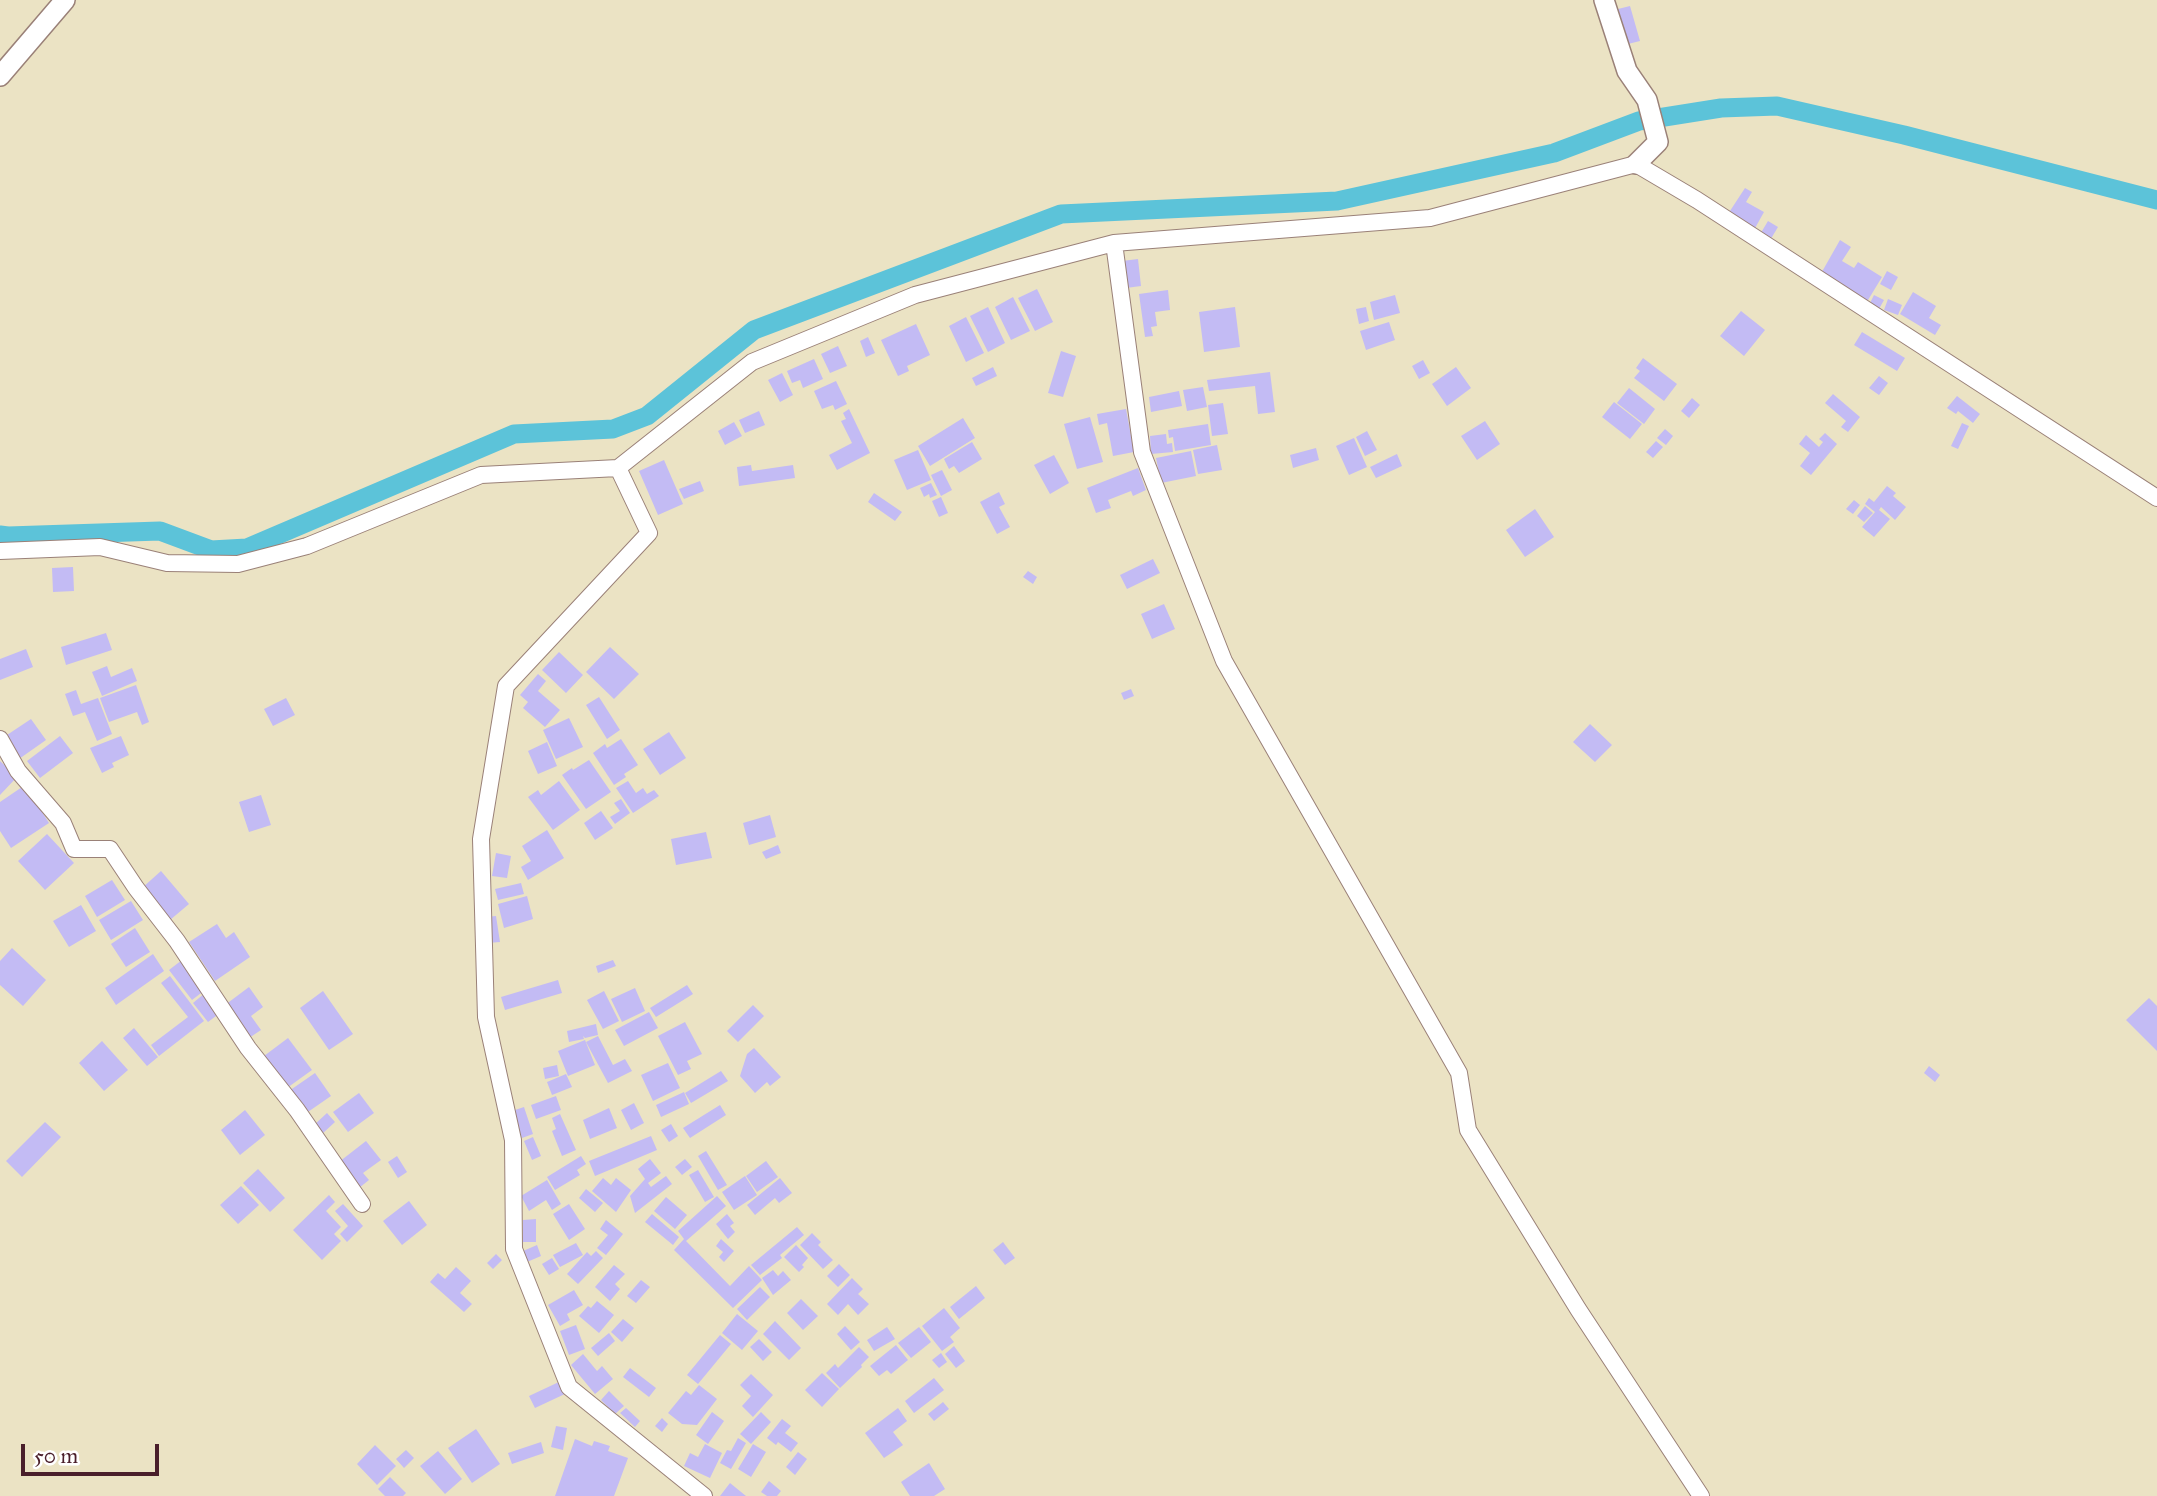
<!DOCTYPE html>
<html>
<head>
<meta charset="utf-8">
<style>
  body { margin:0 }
  #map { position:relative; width:2157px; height:1496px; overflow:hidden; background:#ebe3c4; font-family:"IM FELL Great Primer",serif }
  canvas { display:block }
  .scale { position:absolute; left:21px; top:1444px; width:138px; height:32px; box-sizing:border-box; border:4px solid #4a1f2b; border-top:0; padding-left:9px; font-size:21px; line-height:24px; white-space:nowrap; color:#4a1f2b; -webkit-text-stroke:5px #fff; paint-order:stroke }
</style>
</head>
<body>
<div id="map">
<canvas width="2157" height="1496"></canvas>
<div class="scale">50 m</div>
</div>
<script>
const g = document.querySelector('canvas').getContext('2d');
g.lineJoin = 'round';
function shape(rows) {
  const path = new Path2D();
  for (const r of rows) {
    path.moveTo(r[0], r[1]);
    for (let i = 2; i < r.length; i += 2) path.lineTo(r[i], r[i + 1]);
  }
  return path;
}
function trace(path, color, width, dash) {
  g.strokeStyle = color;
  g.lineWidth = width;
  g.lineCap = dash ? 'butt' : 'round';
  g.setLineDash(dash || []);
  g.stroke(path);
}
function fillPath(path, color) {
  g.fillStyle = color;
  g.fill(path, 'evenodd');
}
const canal = shape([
  [0,535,8,536,160,531,211,550,247,548,514,434,613,429,647,416,754,330,1061,214,1337,201,1554,153,1639,121,1721,108,1777,106,1904,135,2157,200]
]);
const building = shape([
  [1630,6,1640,41,1624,45,1614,10],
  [1745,188,1752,192,1746,202,1764,212,1754,230,1728,214],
  [1768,221,1778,227,1769,242,1759,236],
  [1840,240,1851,247,1842,261,1854,268,1858,262,1882,277,1865,305,1819,277],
  [1138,259,1141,286,1126,288,1122,261],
  [1887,271,1898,277,1891,290,1880,284],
  [1037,289,1053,322,1035,331,1018,298],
  [1168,290,1170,310,1155,312,1157,326,1151,327,1153,336,1145,337,1139,294],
  [1913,292,1936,306,1929,318,1941,325,1935,335,1900,314],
  [1395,295,1400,313,1374,320,1370,302],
  [1874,295,1884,300,1879,309,1870,303],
  [1013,297,1030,331,1011,340,995,307],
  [1888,299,1902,305,1898,315,1884,310],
  [988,307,1005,343,988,352,970,316],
  [1235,307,1240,347,1204,352,1199,312],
  [1366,307,1369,321,1359,324,1356,309],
  [1741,311,1765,330,1744,356,1720,336],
  [966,317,984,353,966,362,949,326],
  [1389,322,1395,340,1366,350,1360,331],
  [916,324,930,355,907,366,909,371,898,376,881,340],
  [1862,332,1905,358,1897,371,1854,345],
  [868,337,875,353,866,357,860,341],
  [838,346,847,366,830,373,821,354],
  [1061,351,1076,356,1063,397,1048,393],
  [1643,358,1677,384,1664,401,1634,378,1640,371,1636,368],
  [814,359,823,379,803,388,800,380,792,383,787,371],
  [1423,360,1430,373,1419,379,1412,366],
  [993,367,997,376,976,386,972,378],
  [1456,367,1471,388,1447,406,1432,384],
  [1270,372,1275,412,1258,414,1255,386,1209,391,1207,380],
  [782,373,793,395,780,402,768,380],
  [1879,376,1888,383,1879,395,1869,388],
  [836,381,847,404,835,410,833,405,822,409,814,391],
  [1203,387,1207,407,1187,411,1183,390],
  [1629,388,1655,409,1644,424,1617,403],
  [1179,391,1182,406,1151,412,1149,397],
  [1833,394,1860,417,1848,432,1841,427,1846,421,1825,403],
  [1957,396,1980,414,1973,423,1958,411,1956,414,1947,408],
  [1692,398,1700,405,1689,418,1681,411],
  [1614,402,1642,424,1630,439,1602,417],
  [1223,403,1228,434,1212,436,1208,405],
  [849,409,870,453,837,470,829,455,852,443,841,421,846,419,843,413],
  [1126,409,1134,452,1113,456,1107,423,1099,425,1097,414],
  [759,411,765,425,745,433,739,420],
  [1090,417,1103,462,1077,469,1064,424],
  [963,418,975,438,930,466,918,446],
  [1485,421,1500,444,1477,460,1461,436],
  [734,422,742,436,725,445,718,431],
  [1962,423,1969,426,1958,449,1951,446],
  [1208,424,1211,445,1175,451,1173,437,1169,438,1168,430],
  [1665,429,1673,436,1666,445,1657,438],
  [1367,431,1377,450,1365,456,1356,437],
  [1825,433,1837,444,1811,475,1800,466,1810,453,1799,444,1806,435,1819,447,1823,442,1819,439],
  [1166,434,1167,444,1172,443,1173,452,1151,454,1150,436],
  [1354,438,1367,467,1349,475,1336,446],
  [1656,441,1663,447,1653,458,1646,452],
  [972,442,982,459,959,473,954,466,949,469,944,459],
  [1217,445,1222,470,1198,474,1193,450],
  [1316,448,1319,460,1293,468,1290,455],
  [918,450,931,480,907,490,894,460],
  [1191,451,1196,476,1161,483,1156,458],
  [1397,454,1402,466,1376,478,1370,467],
  [1054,455,1069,483,1050,494,1034,465],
  [664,460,683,504,658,515,639,471],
  [751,465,752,471,793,465,795,478,739,486,737,467],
  [1138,468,1146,490,1133,496,1131,491,1108,500,1111,508,1096,513,1087,488],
  [942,470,952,490,941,496,931,475],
  [700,481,704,491,684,499,679,489],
  [931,483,937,495,930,498,929,494,924,497,920,488],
  [1887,486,1896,493,1893,496,1906,507,1895,520,1881,507,1879,510,1890,519,1874,537,1862,527,1875,512,1865,504,1869,498,1874,502],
  [999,492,1005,504,999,507,1010,527,997,534,980,502],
  [874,493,902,512,895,521,868,502],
  [941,497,948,513,939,517,932,501],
  [1854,500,1860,505,1853,514,1846,509],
  [1865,506,1873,513,1864,522,1857,516],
  [1535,509,1554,537,1525,557,1506,530],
  [1153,559,1160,573,1127,589,1120,575],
  [73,567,74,591,53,592,52,568],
  [1028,571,1037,577,1033,584,1023,577],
  [1164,604,1175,629,1152,639,1141,614],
  [106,633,112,650,66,665,61,647],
  [610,647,639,674,614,699,586,672],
  [26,649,33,667,0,680,0,659],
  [559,652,583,675,566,693,542,670],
  [107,666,111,677,132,668,137,681,102,696,92,672],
  [538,674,546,681,538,691,560,710,545,727,523,708,528,702,520,695],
  [136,685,149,722,142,725,137,712,109,722,100,698],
  [1131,689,1134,696,1124,700,1121,693],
  [76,690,81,704,98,698,112,734,97,741,85,712,73,716,65,694],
  [599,697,620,730,607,739,586,705],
  [286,698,295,715,273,726,264,709],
  [569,718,583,747,556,759,543,730],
  [31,719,46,740,19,759,4,737],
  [1590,724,1612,745,1595,762,1573,742],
  [669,732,686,758,660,775,643,749],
  [60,736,73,753,40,778,27,761],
  [121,736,129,755,112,763,114,767,102,773,90,748],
  [621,739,638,765,624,774,626,777,614,785,593,753,605,744,607,748],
  [547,742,557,766,538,774,528,751],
  [589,760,611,792,586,809,562,775,572,768,573,770],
  [0,761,17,777,0,795],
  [559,781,580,810,553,830,528,797,538,790,541,795],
  [628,781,636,793,643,788,647,794,654,790,659,796,633,813,616,788],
  [25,785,49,823,11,848,0,831,0,802],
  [261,795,271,825,249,832,239,802],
  [621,799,630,813,615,824,610,817,620,811,614,803],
  [601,811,613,828,595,840,584,823],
  [770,815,776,837,749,845,743,823],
  [547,830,564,858,528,880,521,867,531,861,522,846],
  [706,832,712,858,676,865,671,839],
  [47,834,74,863,45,890,18,861],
  [778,845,781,853,766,859,762,852],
  [496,853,511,856,507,878,492,876],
  [161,871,189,904,170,920,142,888],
  [112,880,125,900,97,917,85,896],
  [521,883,524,894,498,900,495,889],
  [527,896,533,919,504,928,498,904],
  [131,901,143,920,111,940,99,920],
  [81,905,96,931,69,947,53,921],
  [496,916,500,942,488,943,485,917],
  [217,924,226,938,234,932,250,957,215,981,189,942],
  [135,928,150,952,126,967,111,944],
  [12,948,46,980,23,1006,0,985,0,961],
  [153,954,164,971,116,1005,105,988],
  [182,960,205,990,192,1000,169,970],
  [613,960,616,966,598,973,596,966],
  [170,976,204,1021,159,1056,151,1045,188,1017,161,983],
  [558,980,562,993,505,1010,501,997],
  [687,985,693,994,656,1017,650,1008],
  [249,987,263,1007,251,1016,261,1030,249,1038,225,1005],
  [635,988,645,1011,622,1022,611,999],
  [323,991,353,1034,329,1050,300,1008],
  [604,991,619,1021,603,1029,587,1000],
  [205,993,220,1013,208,1022,193,1003],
  [2149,998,2157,1006,2157,1051,2126,1020],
  [753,1005,764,1016,738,1042,727,1031],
  [649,1012,658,1028,624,1046,615,1030],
  [685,1022,702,1054,687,1061,691,1069,678,1075,658,1036],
  [596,1024,598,1035,585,1038,583,1036,584,1039,569,1042,567,1031],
  [134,1028,158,1057,147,1066,123,1038],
  [598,1036,613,1065,625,1059,632,1071,608,1083,586,1042],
  [288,1038,312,1070,287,1088,264,1056],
  [585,1040,595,1065,568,1076,558,1051],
  [102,1041,128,1070,104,1091,79,1063],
  [754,1048,781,1077,770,1086,767,1082,755,1093,740,1076,747,1054],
  [668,1063,680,1088,653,1101,641,1075],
  [557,1065,559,1076,545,1079,543,1068],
  [1929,1066,1940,1075,1935,1082,1924,1073],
  [721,1071,728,1081,691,1103,685,1093],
  [315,1073,331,1096,305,1114,289,1091],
  [566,1074,572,1087,552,1095,547,1082],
  [684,1092,689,1104,661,1117,656,1105],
  [359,1093,374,1113,348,1132,333,1112],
  [556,1096,561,1110,536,1119,531,1105],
  [634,1103,644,1123,631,1130,621,1110],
  [720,1105,726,1115,690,1138,683,1128],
  [524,1107,533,1134,522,1138,512,1111],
  [609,1108,617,1128,590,1139,583,1120],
  [245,1110,265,1135,240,1155,221,1130],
  [327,1113,335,1122,322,1134,314,1125],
  [560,1114,576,1150,562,1156,552,1131,556,1129,552,1118],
  [45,1122,61,1137,22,1177,6,1161],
  [671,1124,678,1136,669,1142,661,1130],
  [651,1136,657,1150,595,1176,589,1161],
  [533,1137,541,1156,532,1160,524,1141],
  [366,1141,381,1160,363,1173,369,1180,359,1188,339,1162],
  [706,1151,727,1185,718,1190,698,1156],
  [397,1156,407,1172,398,1178,388,1162],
  [581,1156,586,1164,577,1170,580,1175,555,1190,547,1177],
  [650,1159,661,1173,648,1183,651,1187,666,1176,672,1184,635,1213,630,1196,645,1179,638,1169],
  [685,1159,692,1167,682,1175,675,1167],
  [766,1161,778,1177,757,1192,746,1176],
  [258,1169,285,1198,270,1212,243,1183],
  [698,1170,714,1197,705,1202,689,1175],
  [745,1176,757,1195,734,1210,722,1192],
  [603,1178,611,1185,616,1178,631,1190,616,1212,592,1191],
  [780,1178,792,1193,779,1203,775,1198,755,1215,747,1205],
  [547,1180,561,1204,552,1210,546,1200,529,1211,521,1196],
  [241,1186,259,1205,238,1224,220,1205],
  [586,1189,603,1203,595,1212,579,1198],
  [329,1195,335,1202,326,1211,341,1227,334,1234,341,1241,322,1260,293,1230],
  [717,1196,726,1206,686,1241,730,1286,749,1266,762,1280,733,1308,674,1250,684,1239,678,1231],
  [666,1197,687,1215,675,1229,654,1211],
  [409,1201,427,1225,402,1245,383,1221],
  [343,1204,363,1226,347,1242,340,1234,348,1226,335,1211],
  [569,1204,585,1229,569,1240,553,1214],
  [652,1214,679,1237,673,1245,645,1222],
  [727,1214,734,1223,730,1226,735,1232,728,1239,716,1224],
  [536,1219,536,1242,523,1242,523,1220],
  [606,1220,623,1234,606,1255,597,1248,608,1235,600,1229],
  [797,1227,804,1235,780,1255,782,1258,760,1275,751,1265],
  [812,1233,821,1242,818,1245,833,1260,823,1269,800,1245],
  [721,1239,734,1251,724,1262,719,1257,723,1252,716,1246],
  [1003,1242,1015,1258,1005,1265,993,1250],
  [576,1243,583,1255,560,1267,553,1255],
  [537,1245,541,1256,527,1262,523,1251],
  [796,1245,808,1258,802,1265,804,1267,799,1272,784,1257],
  [596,1251,603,1258,578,1284,567,1274,587,1252,591,1256],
  [496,1254,502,1260,493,1269,487,1263],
  [552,1258,559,1269,549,1275,542,1264],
  [839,1264,850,1275,838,1287,827,1276],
  [614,1265,625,1274,615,1284,620,1289,610,1301,595,1287],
  [456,1267,471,1281,460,1293,472,1304,464,1312,430,1282,438,1273,445,1279],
  [773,1270,778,1276,783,1271,791,1280,773,1295,762,1278],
  [852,1278,863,1289,858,1294,869,1304,858,1315,848,1304,838,1315,827,1304],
  [641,1280,650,1287,636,1303,627,1296],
  [976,1286,985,1298,959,1319,950,1307],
  [760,1287,770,1297,747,1320,737,1309],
  [574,1290,583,1305,567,1314,570,1320,560,1326,548,1305],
  [801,1299,818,1316,803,1330,787,1313],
  [597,1301,614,1315,599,1333,579,1316,588,1306,591,1308],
  [944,1308,960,1328,950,1337,954,1342,942,1351,922,1326],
  [737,1314,758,1331,742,1350,722,1333],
  [623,1319,634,1328,622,1342,611,1332],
  [775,1321,801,1348,789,1360,763,1334],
  [576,1325,585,1349,569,1355,560,1331],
  [845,1326,860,1342,851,1350,837,1334],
  [887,1327,895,1339,874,1351,867,1340],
  [919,1327,931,1342,911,1358,898,1343],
  [609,1333,615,1341,598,1356,591,1348],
  [720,1335,731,1344,698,1384,687,1375],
  [759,1339,772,1352,763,1361,750,1347],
  [896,1345,908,1360,891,1374,887,1370,879,1376,870,1366],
  [954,1346,965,1361,956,1368,945,1354],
  [859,1347,869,1357,861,1365,862,1367,840,1388,826,1373,835,1364,838,1368],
  [941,1353,947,1362,939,1368,932,1360],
  [583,1354,597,1371,602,1366,613,1379,595,1394,571,1365],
  [630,1368,656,1388,649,1397,623,1377],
  [822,1373,839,1389,822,1407,805,1390],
  [751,1374,773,1395,753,1417,742,1406,751,1396,740,1385],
  [934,1378,944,1390,914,1413,905,1401],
  [561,1381,567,1393,535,1408,529,1396],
  [699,1385,717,1399,697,1425,682,1424,668,1413,686,1391,691,1395],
  [609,1391,624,1406,615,1414,601,1400],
  [943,1402,949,1409,934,1421,928,1414],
  [626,1408,640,1421,635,1427,620,1413],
  [898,1408,907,1421,893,1432,903,1445,884,1458,865,1433],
  [712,1412,724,1421,708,1444,696,1435],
  [761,1412,771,1422,751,1444,740,1434],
  [662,1418,668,1424,662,1432,655,1426],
  [782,1419,791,1426,785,1433,798,1443,791,1452,778,1442,776,1445,767,1438],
  [556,1426,567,1428,563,1450,551,1447],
  [476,1429,500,1464,472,1483,448,1448],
  [738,1438,746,1443,731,1469,720,1463,727,1450,731,1451],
  [575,1439,592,1446,594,1441,610,1446,608,1451,628,1458,614,1496,555,1496],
  [541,1442,544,1453,512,1464,508,1453],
  [705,1444,722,1453,710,1478,684,1466,690,1453,698,1457],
  [753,1444,766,1452,751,1477,738,1469],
  [375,1445,396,1466,377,1485,357,1464],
  [406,1450,414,1458,404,1468,396,1459],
  [438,1451,462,1479,445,1494,420,1466],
  [798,1452,807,1459,795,1475,786,1467],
  [929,1463,945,1489,934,1496,910,1496,901,1482],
  [390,1477,406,1493,403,1496,385,1496,378,1489],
  [769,1481,781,1491,777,1496,767,1496,761,1492],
  [730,1483,746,1496,720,1496]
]);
const minor = shape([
  [1114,243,1142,452,1224,661,1459,1073,1468,1130,1578,1309,1701,1496],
  [618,468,649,533,506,686,481,839,486,1017,513,1140,514,1249,569,1387,704,1496],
  [0,551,100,547,167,563,238,564,307,546,481,475,618,468,752,362,915,295,1114,243,1430,218,1636,164,1697,200,2157,498],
  [0,739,18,771,63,823,74,849,110,849,136,888,177,941,248,1048,297,1110,362,1204]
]);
const tertiary = shape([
  [1604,0,1627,71,1647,100,1658,142,1636,164],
  [0,76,65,0]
]);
trace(canal, '#5cc3d9', 19);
fillPath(building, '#c3bbf4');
trace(minor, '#9a8178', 18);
trace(tertiary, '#9a8178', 22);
trace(minor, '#fff', 16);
trace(tertiary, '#fff', 19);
</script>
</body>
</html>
